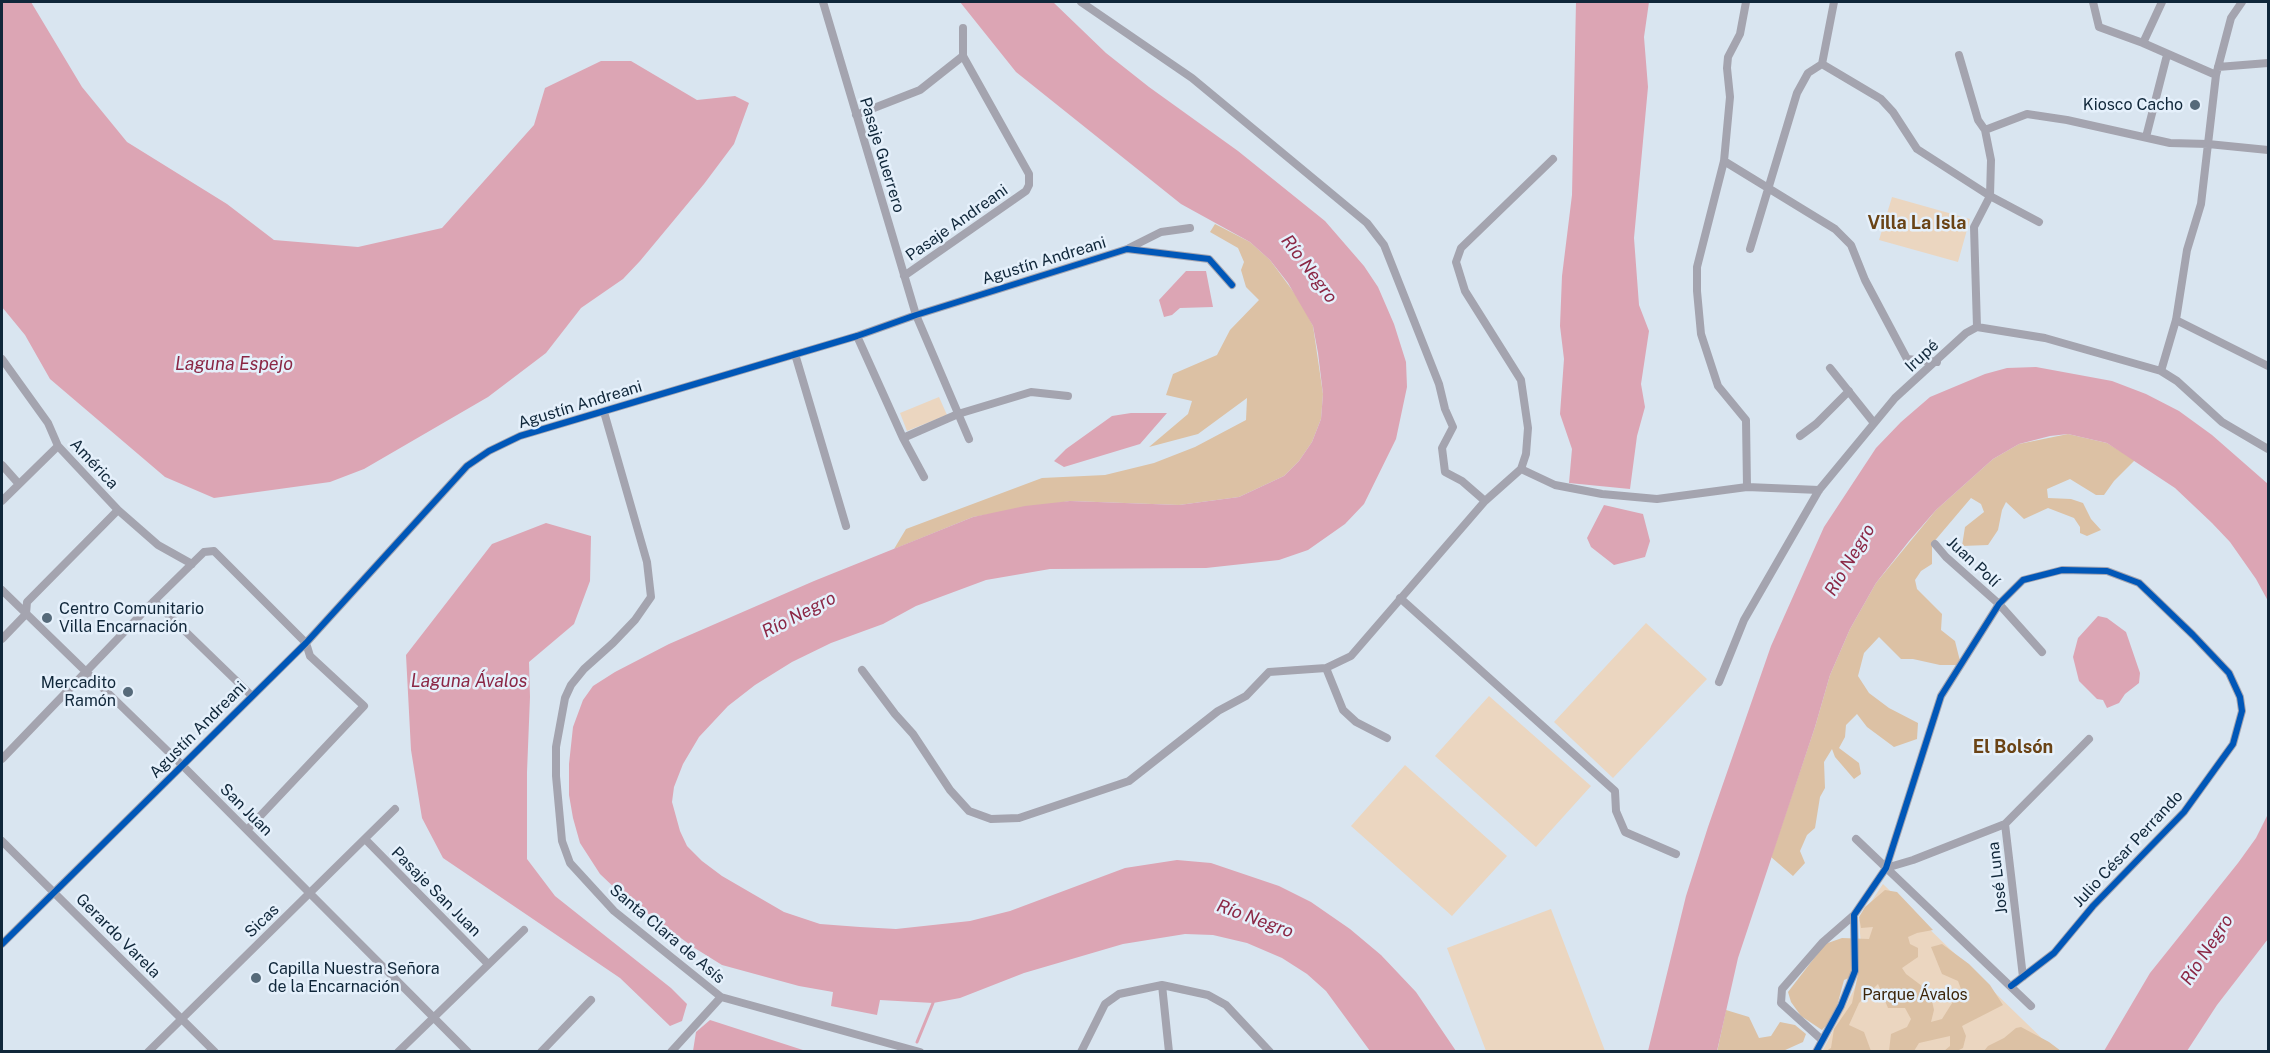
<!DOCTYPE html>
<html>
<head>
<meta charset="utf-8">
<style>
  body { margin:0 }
  #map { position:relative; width:2270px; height:1053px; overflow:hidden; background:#d9e5f0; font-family:"Public Sans",sans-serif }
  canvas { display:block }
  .frame { position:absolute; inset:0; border:3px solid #10273a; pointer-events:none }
</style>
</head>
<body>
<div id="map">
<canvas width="2270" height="1053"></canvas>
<div class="frame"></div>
</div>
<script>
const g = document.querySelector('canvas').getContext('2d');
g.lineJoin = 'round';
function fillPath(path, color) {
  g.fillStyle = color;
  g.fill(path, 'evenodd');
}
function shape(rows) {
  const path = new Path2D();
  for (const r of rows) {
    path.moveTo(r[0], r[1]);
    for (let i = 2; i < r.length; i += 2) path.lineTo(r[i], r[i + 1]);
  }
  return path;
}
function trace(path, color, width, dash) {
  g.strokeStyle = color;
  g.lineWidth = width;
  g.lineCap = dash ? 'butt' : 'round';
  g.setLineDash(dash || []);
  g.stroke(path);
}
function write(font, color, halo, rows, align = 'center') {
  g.font = font + ' "Public Sans",sans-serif';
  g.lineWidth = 5;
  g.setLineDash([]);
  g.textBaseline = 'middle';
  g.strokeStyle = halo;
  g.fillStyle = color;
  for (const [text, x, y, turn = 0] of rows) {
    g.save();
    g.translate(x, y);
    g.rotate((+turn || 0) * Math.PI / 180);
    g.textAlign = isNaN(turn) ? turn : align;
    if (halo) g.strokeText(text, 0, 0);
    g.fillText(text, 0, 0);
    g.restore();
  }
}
const green = shape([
  [1892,197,1970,219,1958,262,1879,240],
  [939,397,947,415,907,431,900,413],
  [1646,623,1707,679,1613,778,1554,722],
  [1489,696,1591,786,1536,847,1435,756],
  [1405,765,1507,856,1452,916,1351,826],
  [1883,884,2055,1051,1822,1052,1863,972,1859,920],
  [1551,909,1605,1051,1486,1051,1447,948]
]);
const forest = shape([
  [1215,224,1250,242,1270,260,1301,302,1313,326,1323,394,1321,419,1312,442,1299,461,1284,476,1239,497,1179,505,1070,501,973,517,894,549,906,529,1042,478,1105,475,1154,463,1195,447,1246,420,1247,398,1198,434,1149,447,1188,414,1192,401,1166,395,1173,374,1217,355,1230,330,1259,300,1246,287,1241,270,1244,262,1238,248,1210,232],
  [2068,434,2107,443,2135,460,2114,481,2104,495,2096,495,2070,479,2047,489,2048,498,2071,499,2083,503,2091,519,2101,530,2087,536,2080,533,2080,527,2074,518,2048,508,2024,519,2006,502,2002,510,1998,530,1988,545,1962,546,1965,527,1984,512,1981,504,1971,498,1932,544,1932,564,1921,571,1915,580,1917,589,1942,614,1941,630,1955,641,1961,665,1940,665,1913,659,1901,659,1879,637,1864,653,1858,676,1869,693,1889,708,1918,723,1917,739,1894,747,1867,727,1857,714,1846,725,1845,737,1839,748,1859,763,1861,774,1854,779,1835,757,1832,749,1824,762,1825,788,1820,797,1815,828,1807,835,1800,851,1805,863,1793,876,1771,857,1815,727,1830,675,1850,629,1876,583,1936,510,1993,459,2019,444],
  [1885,890,1897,892,1933,930,1917,933,1908,937,1910,944,1918,948,1918,957,1902,968,1906,974,1930,992,1934,1010,1931,1022,1942,1019,1961,989,1958,981,1942,974,1931,947,1942,944,1969,964,1990,985,2003,1005,1962,1026,1966,1036,1963,1048,1957,1051,1944,1051,1950,1046,1950,1036,1919,1043,1914,1051,1889,1051,1891,1034,1907,1027,1911,1019,1905,1008,1888,1008,1878,984,1859,1003,1849,1025,1864,1032,1871,1051,1826,1051,1831,1048,1834,1029,1852,1003,1858,974,1844,980,1834,1017,1822,1030,1801,1016,1791,1002,1788,992,1825,944,1842,938,1869,939,1873,927,1861,928,1859,917,1865,907],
  [1726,1010,1749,1017,1759,1038,1771,1036,1780,1022,1795,1025,1806,1034,1803,1042,1783,1051,1717,1052],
  [2021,1027,2049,1042,2061,1051,1984,1051,1988,1046,2004,1038,2016,1028]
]);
const water = shape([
  [2,2,31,2,82,87,127,142,227,204,274,240,358,247,442,228,534,125,545,88,601,61,631,61,697,100,735,96,749,103,734,144,704,184,640,261,623,279,581,308,546,353,488,397,364,469,330,482,214,498,165,477,50,379,25,335,2,307],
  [960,2,1053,2,1106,53,1149,87,1238,151,1325,221,1364,266,1378,287,1394,324,1406,362,1407,387,1396,439,1364,504,1345,524,1308,550,1279,560,1206,568,1050,569,986,580,916,606,883,624,831,643,792,662,755,685,728,706,699,737,683,764,674,787,672,802,680,831,687,846,702,861,722,876,784,912,820,924,860,927,896,929,970,921,1010,911,1125,868,1177,860,1211,863,1279,886,1311,902,1350,929,1381,955,1416,992,1456,1051,1370,1051,1326,991,1307,974,1282,958,1247,943,1213,935,1185,934,1123,944,1024,973,960,998,933,1003,880,1000,877,1015,831,1006,833,992,799,986,722,965,693,947,620,893,600,874,580,843,573,818,569,795,569,764,573,727,583,700,593,686,615,672,669,644,814,581,973,517,1025,506,1070,501,1179,505,1239,497,1284,476,1299,461,1312,442,1321,419,1323,394,1318,353,1313,326,1288,283,1270,260,1250,242,1181,204,1016,72],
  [1576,2,1649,2,1644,37,1648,87,1634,238,1639,305,1649,331,1641,384,1645,407,1637,436,1630,489,1569,483,1572,449,1560,414,1564,359,1560,326,1562,276,1572,195],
  [1186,271,1206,271,1213,307,1180,308,1172,315,1164,317,1159,300],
  [2036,367,2112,381,2146,394,2179,411,2212,435,2268,484,2268,601,2256,579,2230,542,2212,523,2175,488,2107,443,2068,434,2050,436,2019,444,1993,459,1936,510,1909,541,1876,583,1850,629,1830,675,1815,727,1738,958,1717,1051,1648,1051,1686,896,1708,827,1771,646,1824,527,1876,448,1901,422,1930,397,1985,374,2007,368],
  [1131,413,1167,413,1140,444,1064,467,1054,461,1066,449,1112,416],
  [1604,505,1643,514,1650,541,1645,557,1614,565,1591,547,1587,538],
  [546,523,591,536,590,581,574,624,529,662,530,697,527,772,527,859,555,896,671,988,687,1004,682,1021,670,1026,620,978,443,858,422,818,411,750,406,655,492,544],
  [2098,616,2107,618,2126,632,2140,673,2139,683,2125,694,2119,703,2107,708,2103,700,2097,699,2079,681,2073,657,2078,638],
  [2268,814,2268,939,2217,1005,2187,1051,2104,1051,2150,973,2238,863,2256,838],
  [710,1020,806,1051,693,1051,696,1032]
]);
const stream = shape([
  [917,1042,933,1003]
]);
const street = shape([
  [823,2,916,315,969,439],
  [1081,2,1192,78,1367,223,1384,245,1439,384,1445,409,1453,427,1442,448,1445,472,1462,481,1485,501],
  [1746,2,1740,34,1728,57,1727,68,1730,97,1724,161,1697,267,1697,291,1701,334,1718,386,1746,420,1747,487],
  [2093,2,2099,27,2143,43,2216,75],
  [2143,43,2162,2],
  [1959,55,1978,120,1985,130,1991,160,1990,196,1974,227,1977,327],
  [1822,64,1881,99,1893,112,1917,149,1990,196,2039,222],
  [2218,67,2268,63],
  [856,115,920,90,963,56],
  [1985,130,2027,114,2067,120,2170,143,2208,144,2268,150],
  [2146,137,2167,55],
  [1724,161,1835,229,1851,245,1865,280,1907,359,1937,362],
  [1129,248,1161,232,1190,228],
  [1750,249,1797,93,1808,73,1822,64,1834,2],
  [904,276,1026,191,1029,185,1029,174,963,56,963,28],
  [2176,320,2268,366],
  [857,336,903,438,924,477],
  [795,354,846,526],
  [2,359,48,423,58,446,118,510,158,545,192,564],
  [1830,368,1874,423],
  [2161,371,2176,320,2187,250,2201,204,2216,75,2231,18,2242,2],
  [604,412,647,562,651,597,635,620,613,643,584,669,571,685,565,698,556,747,556,776,562,841,570,863,614,911,721,997,920,1052],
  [1800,436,1816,424,1849,391],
  [903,438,958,414,1031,392,1068,396],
  [2,465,18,483],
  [1521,469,1526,454,1528,428,1521,380,1465,291,1456,262,1461,248,1553,159],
  [2,501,58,446],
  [1935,544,1946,557,1999,604,2042,652],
  [2,590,182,765,468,1052],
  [1400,598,1615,791,1616,811,1625,832,1676,854],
  [154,601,252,696],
  [2,639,26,614,27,602,118,510],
  [1326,668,1343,710,1356,722,1387,738],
  [862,670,895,714,913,734,950,790,969,811,991,819,1019,818,1129,781,1218,711,1246,696,1269,672,1326,668,1351,656,1485,501,1521,469,1555,485,1602,494,1657,499,1747,487,1819,490],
  [1719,682,1744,620,1819,490,1895,398,1966,333,1977,327,2045,338,2161,371,2177,381,2222,422,2268,449],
  [2,759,154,601,204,552,214,551,306,643,310,656,364,706,247,830],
  [2005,824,2023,977],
  [365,839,488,964],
  [1856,839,2031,1006],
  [2,841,215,1052],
  [1886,868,1913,860,2005,824,2089,739],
  [2,944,306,643,467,466,489,451,520,436,857,336,916,315,1127,249,1209,259,1232,285],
  [1162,985,1169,1052],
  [1822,1040,1781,1003,1782,989,1823,942,1854,915],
  [148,1052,395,809],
  [398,1052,524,930],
  [541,1052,591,1000],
  [671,1052,721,997],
  [1081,1052,1105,1004,1119,994,1162,985,1208,995,1226,1005,1270,1052],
  [1816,1052,1841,1006,1855,971,1854,915,1886,868,1941,696,1999,604,2023,580,2062,570,2107,571,2139,583,2193,635,2229,673,2240,697,2242,711,2233,744,2184,812,2093,906,2054,953,2011,986]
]);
const cycleway = shape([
  [2,944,306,643,467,466,489,451,520,436,857,336,916,315,1127,249,1209,259,1232,285],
  [1816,1052,1841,1006,1855,971,1854,915,1886,868,1941,696,1999,604,2023,580,2062,570,2107,571,2139,583,2193,635,2229,673,2240,697,2242,711,2233,744,2184,812,2093,906,2054,953,2011,986]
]);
const markers = [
  [2195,105,6,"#566a7a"],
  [47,618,6,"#566a7a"],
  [128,692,6,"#566a7a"],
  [256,978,6,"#566a7a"]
];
const poiNames = [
  ["Kiosco Cacho",2183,105],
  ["Centro Comunitario",59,609,"left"],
  ["Villa Encarnación",59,627,"left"],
  ["Mercadito",116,683],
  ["Ramón",116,701],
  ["Capilla Nuestra Señora",268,969,"left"],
  ["de la Encarnación",268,987,"left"]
];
const streetNames = [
  ["Pasaje Guerrero",882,155,73],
  ["Pasaje Andreani",957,223,-35],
  ["Agustín Andreani",1044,261,-17],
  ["Irupé",1922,356,-43],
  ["Agustín Andreani",580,405,-17],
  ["América",94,464,47],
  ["Juan Polí",1973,562,43],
  ["Agustín Andreani",198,730,-45],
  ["San Juan",246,810,45],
  ["Julio César Perrando",2128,849,-47],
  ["José Luna",1998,878,-97],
  ["Pasaje San Juan",436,892,45],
  ["Sicas",262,921,-44],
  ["Santa Clara de Asís",667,934,40],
  ["Gerardo Varela",118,936,45]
];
const parkNames = [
  ["Parque Ávalos",1915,995]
];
const neighbourhoodNames = [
  ["Villa La Isla",1917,223],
  ["El Bolsón",2013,747]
];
const waterNames = [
  ["Río Negro",1309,269,53],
  ["Laguna Espejo",234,364],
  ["Río Negro",1850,560,-59],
  ["Río Negro",799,615,-27],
  ["Laguna Ávalos",469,681],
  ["Río Negro",1255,919,20],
  ["Río Negro",2207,950,-57]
];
fillPath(green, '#ebd6c0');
fillPath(forest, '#dcc1a4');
fillPath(water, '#dca5b4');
trace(stream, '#dca5b4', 3);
trace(street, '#a4a4af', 8);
trace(cycleway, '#0057b8', 6);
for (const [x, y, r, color] of markers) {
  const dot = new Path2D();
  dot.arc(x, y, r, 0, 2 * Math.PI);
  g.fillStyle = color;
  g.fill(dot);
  trace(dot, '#e5f0fb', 2);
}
write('16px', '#10273a', '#e5f0fb', poiNames, 'right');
write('16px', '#10273a', '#e5f0fb', streetNames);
write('16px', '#3d2509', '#e5f0fb', parkNames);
write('bold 18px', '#6a4315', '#e5f0fb', neighbourhoodNames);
write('italic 18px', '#8b2745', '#e5f0fb', waterNames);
</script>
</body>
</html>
